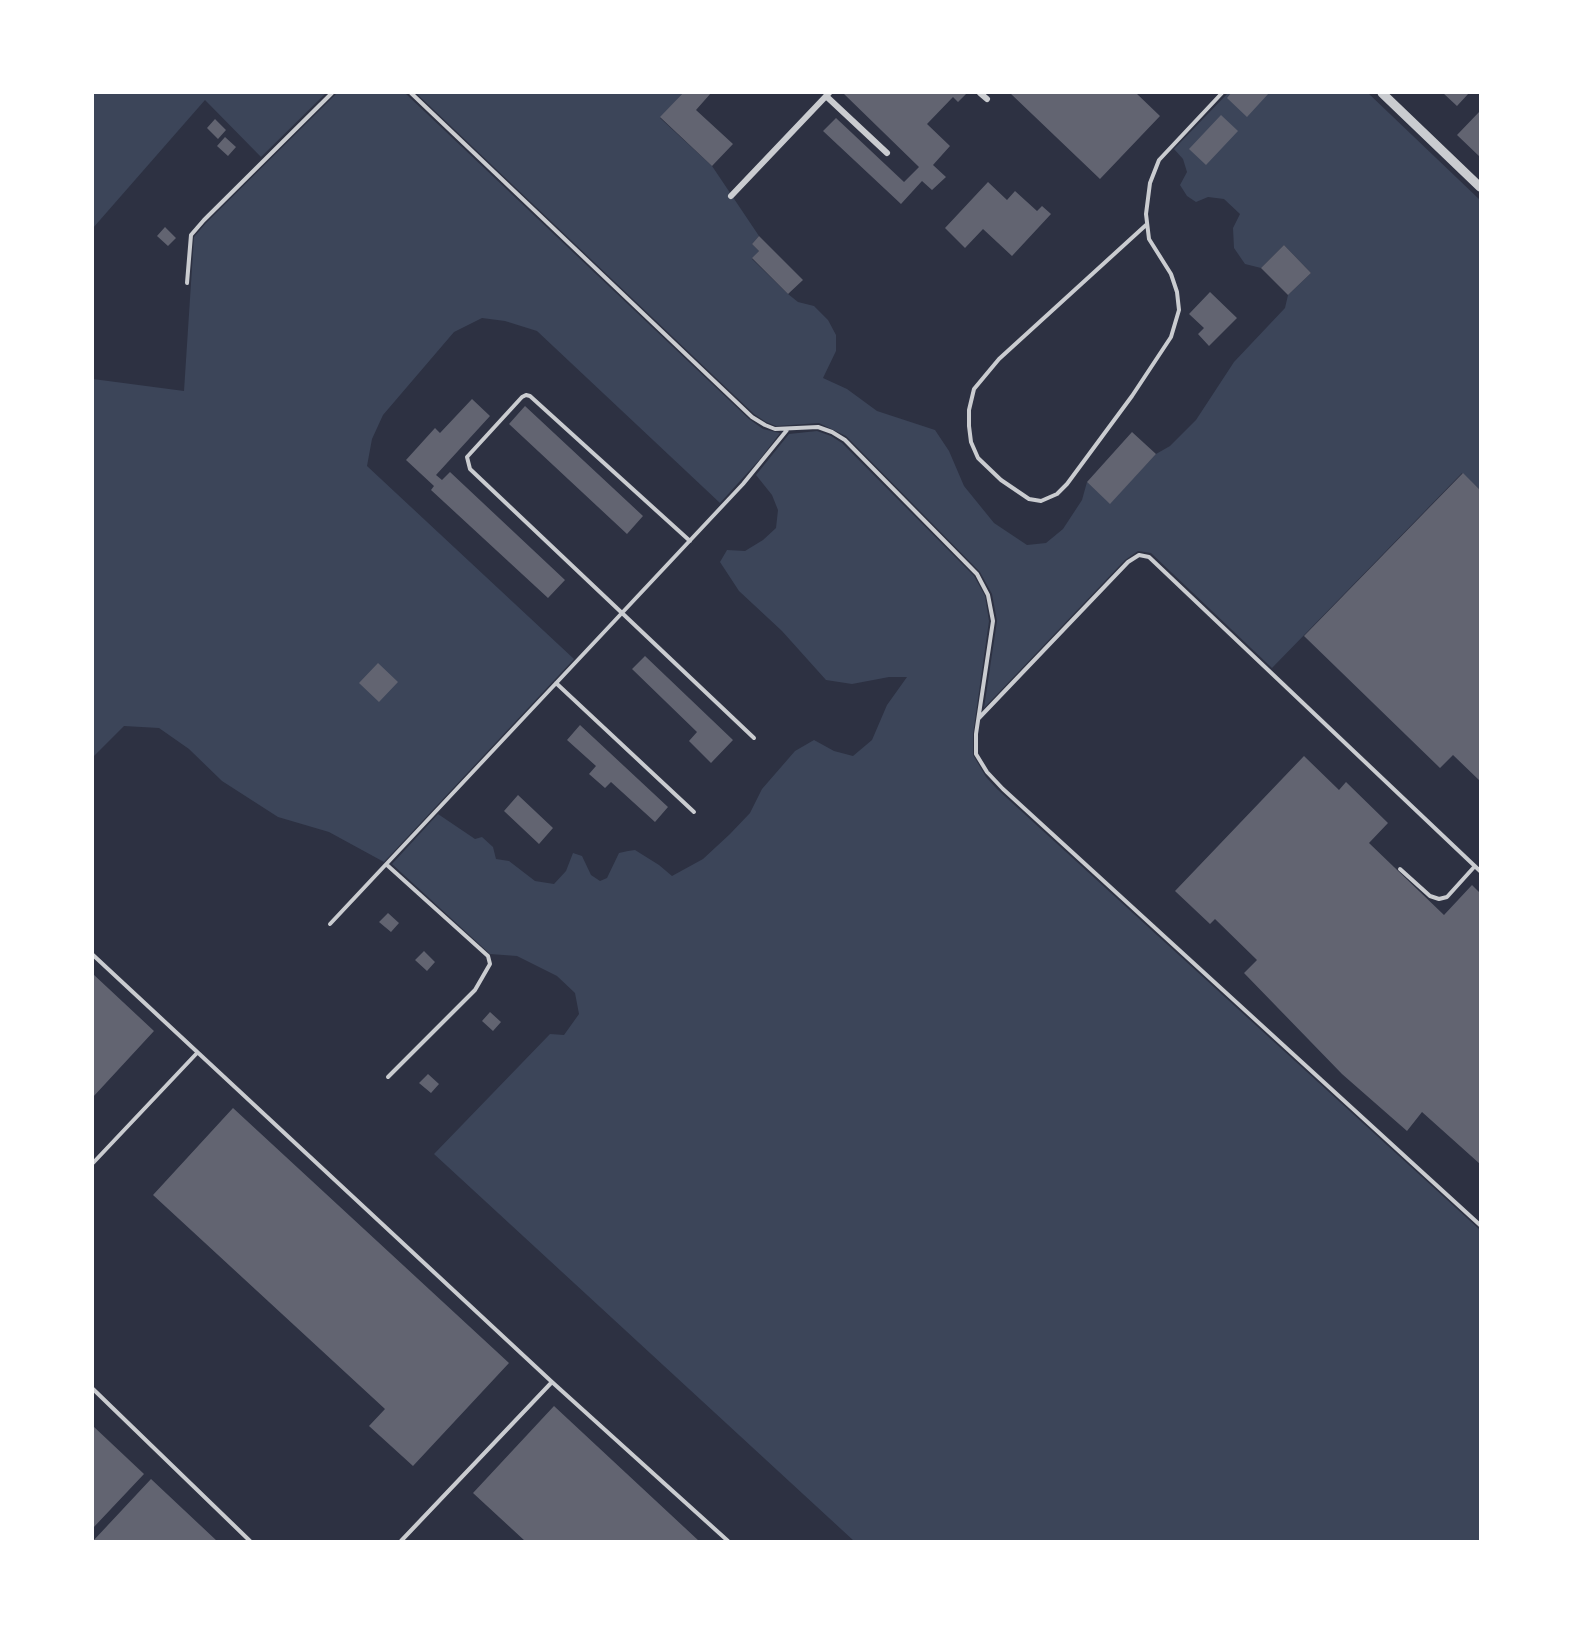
<!DOCTYPE html>
<html>
<head>
<meta charset="utf-8">
<style>
  body { margin:0 }
  #map { position:relative; width:1573px; height:1634px; overflow:hidden; background:#2d3142; font-family:"Asap Condensed",sans-serif }
  canvas { display:block }
  .frame { position:absolute; inset:0; border:94px solid #fff; pointer-events:none }
</style>
</head>
<body>
<div id="map">
<canvas width="1573" height="1634"></canvas>
<div class="frame"></div>
</div>
<script>
const g = document.querySelector('canvas').getContext('2d');
g.lineJoin = 'round';
function fillPath(path, color) {
  g.fillStyle = color;
  g.fill(path, 'evenodd');
}
function shape(rows) {
  const path = new Path2D();
  for (const r of rows) {
    path.moveTo(r[0], r[1]);
    for (let i = 2; i < r.length; i += 2) path.lineTo(r[i], r[i + 1]);
  }
  return path;
}
function trace(path, color, width, dash) {
  g.strokeStyle = color;
  g.lineWidth = width;
  g.lineCap = dash ? 'butt' : 'round';
  g.setLineDash(dash || []);
  g.stroke(path);
}
const green = shape([
  [93,93,326,93,261,157,205,100,93,228],
  [337,93,405,93,749,419,763,429,780,433,760,459,720,503,537,331,505,321,482,318,454,332,383,415,372,439,367,466,574,659,384,862,329,832,278,817,222,781,189,749,159,728,124,726,93,757,93,379,184,391,194,237,206,223],
  [416,93,683,93,660,118,712,166,759,236,752,244,759,251,752,259,788,294,798,302,814,306,828,320,836,335,836,351,823,378,847,389,877,411,935,430,949,451,964,486,994,523,1027,545,1046,543,1063,529,1082,500,1087,482,1110,503,1156,454,1170,446,1196,420,1234,362,1285,308,1288,295,1311,273,1284,245,1261,268,1245,264,1234,248,1233,228,1240,214,1224,199,1208,197,1196,202,1187,196,1180,185,1187,172,1183,159,1174,149,1228,93,1368,93,1480,200,1480,490,1462,473,1272,668,1151,553,1138,551,1125,560,984,708,997,621,992,594,980,572,846,436,819,423,776,426,766,422,754,414],
  [817,431,831,436,842,443,974,576,985,596,989,621,973,734,973,755,986,777,997,789,1480,1230,1480,1541,854,1541,434,1154,550,1034,564,1035,579,1014,575,993,557,976,517,956,490,954,392,864,438,814,475,839,482,837,493,847,496,859,509,861,535,881,554,884,566,871,573,853,582,856,591,875,600,881,607,878,619,853,628,851,635,850,659,865,672,876,703,859,730,834,750,813,762,789,795,751,814,740,834,751,853,756,872,740,887,705,907,677,889,677,852,684,826,680,782,631,739,591,720,562,727,550,745,551,763,540,776,528,778,510,772,495,756,475,789,434]
]);
const building = shape([
  [683,93,711,93,696,110,733,144,712,166,660,117],
  [843,93,967,93,958,102,953,97,927,124,950,146,933,165,946,177,932,190,922,181,901,204,823,131,836,118,904,182,919,167],
  [1010,93,1136,93,1160,116,1100,179],
  [1231,93,1269,93,1247,117,1227,98],
  [1443,93,1469,93,1457,106],
  [1480,111,1480,157,1457,135],
  [1221,115,1238,131,1206,165,1189,149],
  [215,119,226,130,218,139,207,128],
  [225,137,236,147,228,156,217,146],
  [988,182,1007,200,1015,191,1037,211,1042,206,1051,214,1012,256,983,229,965,248,945,228],
  [165,227,176,238,168,246,157,236],
  [759,236,803,280,788,294,752,258,759,251,752,244],
  [1284,245,1311,273,1288,295,1261,268],
  [1210,292,1237,318,1209,346,1198,334,1204,328,1189,314],
  [472,399,490,416,436,475,442,480,450,472,565,580,548,598,431,490,434,486,406,460,435,428,440,433],
  [525,406,643,516,627,534,509,424],
  [1132,432,1156,454,1110,504,1087,482],
  [1463,473,1480,490,1480,781,1453,755,1440,768,1304,636],
  [645,656,733,740,711,763,689,741,697,732,632,669],
  [378,663,398,682,379,702,359,683],
  [580,725,668,807,655,822,611,782,605,788,589,774,596,766,567,740],
  [1304,756,1339,790,1346,782,1388,823,1369,843,1444,915,1472,885,1480,893,1480,1164,1422,1112,1407,1131,1342,1074,1244,973,1257,960,1215,919,1210,924,1175,891],
  [518,795,553,828,539,844,504,811],
  [388,913,399,923,391,932,379,922],
  [424,951,435,962,427,971,415,960],
  [93,974,154,1031,93,1097],
  [490,1012,501,1022,493,1031,482,1021],
  [428,1074,439,1084,431,1093,419,1083],
  [233,1108,509,1363,413,1466,369,1426,385,1409,153,1195],
  [554,1406,699,1541,525,1541,473,1493],
  [93,1426,144,1474,93,1528],
  [151,1479,217,1541,93,1541]
]);
const service = shape([
  [411,93,752,417,765,425,775,429,818,427,832,432,845,440,977,574,988,595,993,621,976,734,976,754,987,772,1003,789,1480,1225],
  [1146,225,999,359,974,389,969,410,969,426,971,442,978,458,1001,480,1029,499,1041,501,1057,494,1067,484,1132,396,1171,337,1179,310,1177,292,1171,274,1149,239,1146,214,1150,183,1159,160,1222,93],
  [187,283,191,235,204,220,332,93],
  [690,541,530,396,526,395,522,397,467,457,470,469,754,738],
  [556,683,694,812],
  [979,718,1128,562,1139,555,1149,557,1480,871],
  [387,865,488,956,490,964,475,990,388,1077],
  [1400,869,1430,896,1439,899,1447,897,1475,866],
  [330,924,743,484,787,430],
  [93,955,552,1382,728,1541],
  [93,1163,197,1053],
  [93,1389,250,1541],
  [401,1541,552,1382]
]);
const minor = shape([
  [980,93,987,99],
  [826,96,887,153],
  [731,196,829,93]
]);
const tertiary = shape([
  [1382,93,1480,187]
]);
fillPath(green, '#3c4559');
fillPath(building, '#626471');
trace(service, '#caccd0', 4);
trace(minor, '#caccd0', 6);
trace(tertiary, '#caccd0', 9);
</script>
</body>
</html>
